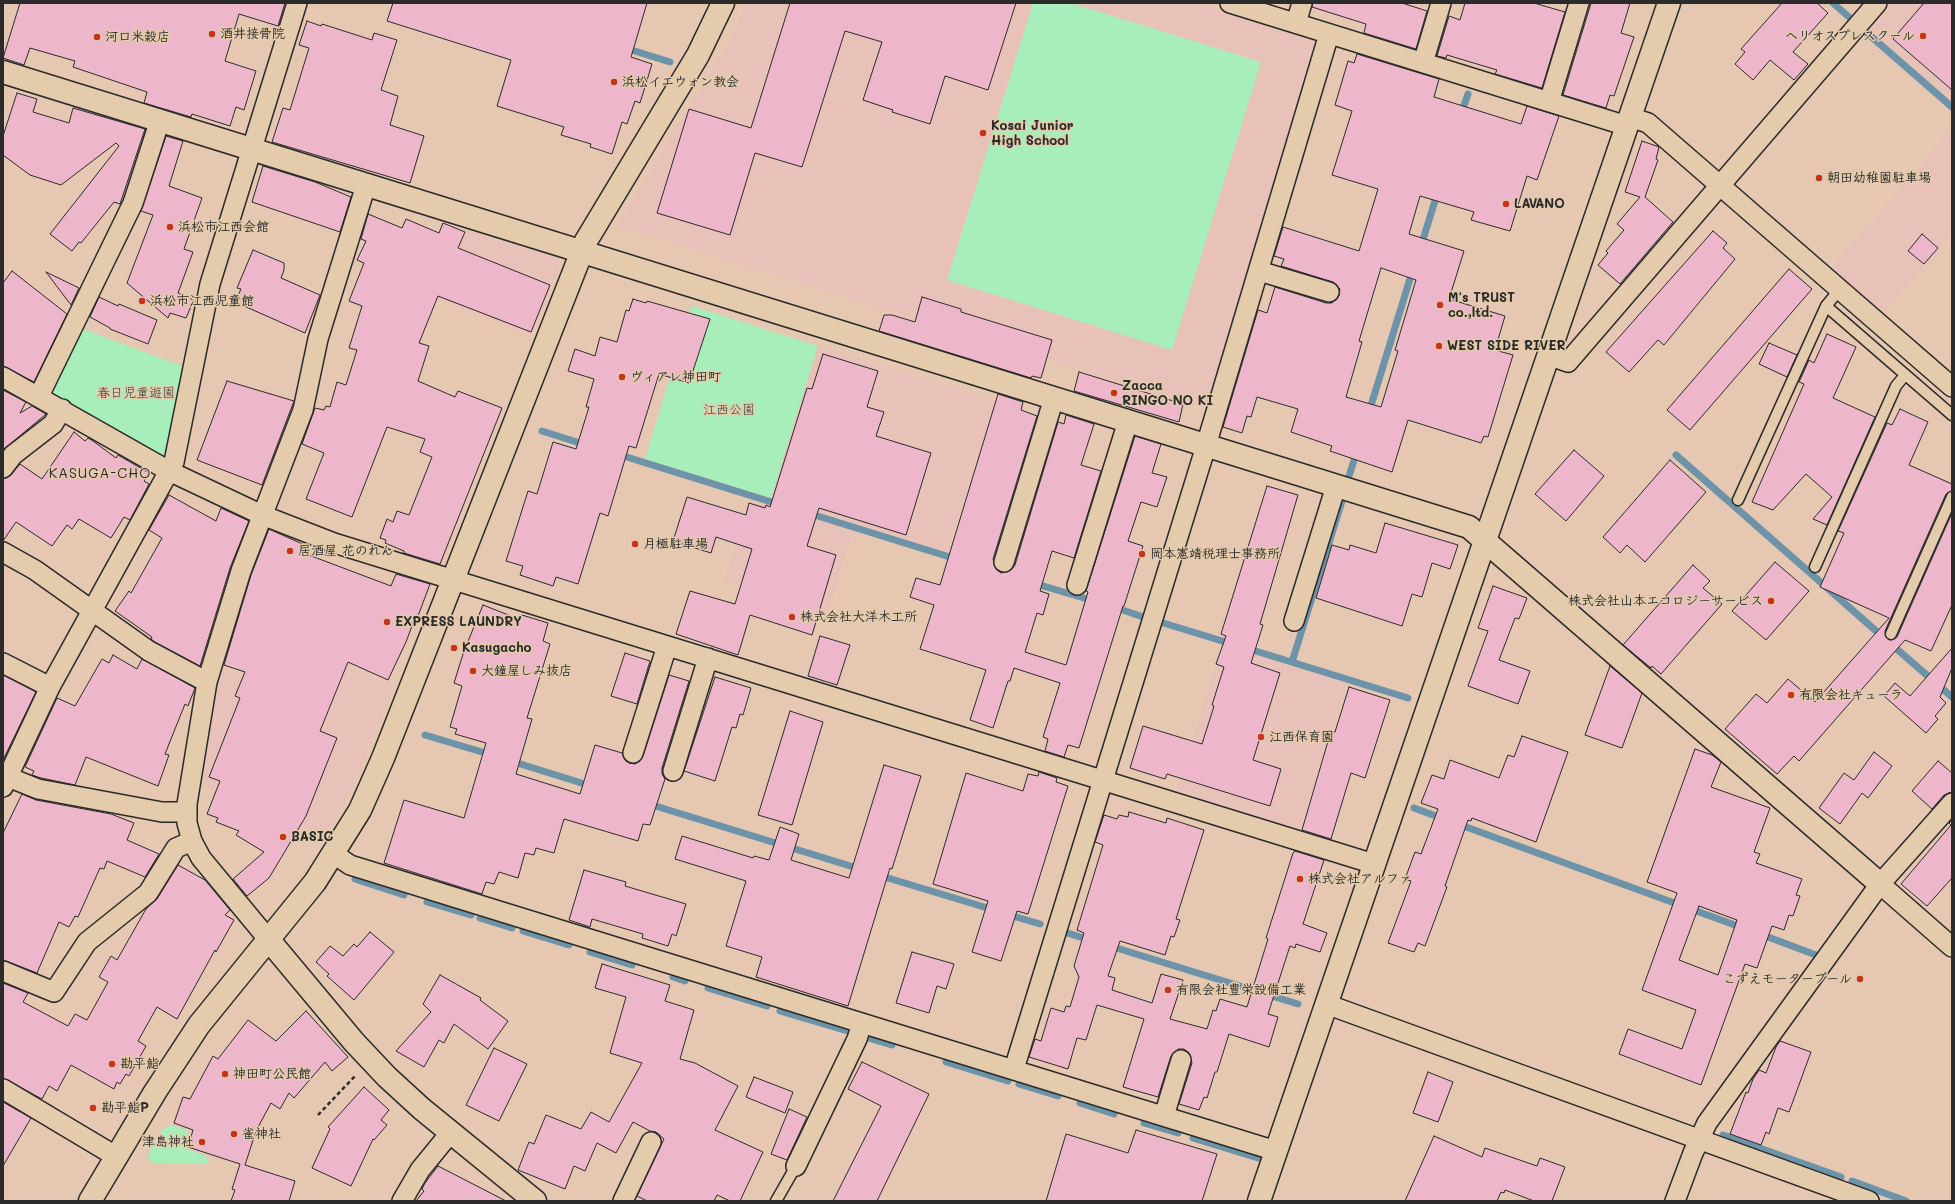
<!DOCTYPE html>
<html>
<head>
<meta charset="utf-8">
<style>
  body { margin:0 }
  #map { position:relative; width:1955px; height:1204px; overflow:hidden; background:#e5c7b2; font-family:Mali,sans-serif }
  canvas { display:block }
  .frame { position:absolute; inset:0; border:4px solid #2b2b2b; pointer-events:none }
</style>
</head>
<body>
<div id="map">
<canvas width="1955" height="1204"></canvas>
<div class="frame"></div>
</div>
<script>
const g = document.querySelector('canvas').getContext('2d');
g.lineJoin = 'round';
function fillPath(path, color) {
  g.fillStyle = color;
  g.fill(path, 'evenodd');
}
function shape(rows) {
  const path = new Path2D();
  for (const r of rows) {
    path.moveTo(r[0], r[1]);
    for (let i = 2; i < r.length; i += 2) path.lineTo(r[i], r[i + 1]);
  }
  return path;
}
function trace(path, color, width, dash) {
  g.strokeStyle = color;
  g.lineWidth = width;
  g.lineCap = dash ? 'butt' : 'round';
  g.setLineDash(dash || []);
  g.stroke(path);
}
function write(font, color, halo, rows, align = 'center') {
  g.font = font + ' Mali,"Klee One",sans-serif';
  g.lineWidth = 3;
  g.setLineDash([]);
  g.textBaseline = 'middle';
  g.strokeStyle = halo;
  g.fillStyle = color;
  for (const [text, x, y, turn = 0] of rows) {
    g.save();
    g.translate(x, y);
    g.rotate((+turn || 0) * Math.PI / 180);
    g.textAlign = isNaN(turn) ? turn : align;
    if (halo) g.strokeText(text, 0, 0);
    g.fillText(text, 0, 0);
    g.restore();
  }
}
const built = shape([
  [745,3,1199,3,1319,40,1210,410,617,226,736,29],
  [1887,3,1952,3,1952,102,1866,27],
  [1952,129,1952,235,1884,313,1832,268],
  [467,229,559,257,561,261,531,336,438,299],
  [818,346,995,400,948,552,771,498],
  [749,499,853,531,828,613,724,581],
  [1222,645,1346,683,1300,830,1176,792],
  [306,650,394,685,357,778,345,802,321,844,259,807,199,784,216,685,221,667,289,693]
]);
const green = shape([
  [1033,3,1071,3,1261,62,1172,350,947,280],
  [692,306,818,346,771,498,645,459],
  [80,328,185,367,167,453,161,456,54,394,52,387],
  [170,1125,187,1130,188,1133,186,1145,187,1149,206,1156,209,1161,207,1164,155,1163,150,1161,148,1156,150,1150,162,1130]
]);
const stream = shape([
  [1833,3,1850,18],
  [1866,32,1952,107],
  [625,48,670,62],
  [1461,114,1468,94],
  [1421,246,1438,191],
  [1369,412,1413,269],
  [542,431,586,445],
  [617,454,781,505],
  [1676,455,1883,637],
  [1349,476,1357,451],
  [808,513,956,559],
  [1033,583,1094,601],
  [1114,607,1146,618],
  [1160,622,1232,644],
  [1891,644,1952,697],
  [1246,648,1408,698],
  [1292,662,1342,501],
  [425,735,492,755],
  [511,761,591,786],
  [649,804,860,869],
  [1414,808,1444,819],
  [1458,824,1743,928],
  [878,875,994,910],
  [355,879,404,895],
  [427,902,471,915],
  [1006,914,1040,924],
  [480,918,512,928],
  [523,931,569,945],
  [1064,932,1090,940],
  [1760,934,1816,955],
  [1110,946,1298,1004],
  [590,952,632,965],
  [673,977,685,981],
  [708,988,767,1006],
  [780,1011,851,1032],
  [865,1037,892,1045],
  [946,1062,1008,1081],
  [1019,1084,1058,1096],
  [1080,1103,1114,1114],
  [1144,1123,1178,1133],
  [1723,1135,1841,1177],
  [1193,1138,1258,1158],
  [1852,1181,1906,1201]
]);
const building = shape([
  [20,3,285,3,278,26,239,14,225,61,256,71,244,110,236,107,230,126,192,114,191,117,144,103,147,92,73,67,75,61,30,48,24,65,3,58,20,3],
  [393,3,647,3,631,57,652,64,640,103,635,101,627,124,622,122,612,154,590,147,591,144,561,135,564,127,497,106,511,60,387,21,393,3],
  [790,3,1016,3,988,90,945,76,930,124,892,112,893,110,863,100,882,42,845,31,802,167,755,153,730,235,657,213,689,109,751,128,790,3],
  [1313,3,1402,3,1427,11,1416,49,1364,33,1366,24,1312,7,1313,3],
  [1465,3,1534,3,1565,12,1542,88,1495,74,1497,70,1447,55,1446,58,1437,56,1449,16,1460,20,1465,3],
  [1591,3,1630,3,1621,33,1634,37,1614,96,1610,95,1606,108,1563,95,1591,3],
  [1782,3,1817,3,1828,13,1793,52,1808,64,1794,80,1770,60,1753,80,1735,64,1745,52,1741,49,1782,3],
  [1924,3,1952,3,1952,90,1893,39,1924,3],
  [307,21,321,26,322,24,372,40,374,33,397,40,381,90,398,96,390,125,424,136,410,183,272,142,283,108,290,110,309,48,299,45,307,21],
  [1357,54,1439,79,1434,97,1521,124,1527,106,1559,116,1537,180,1527,176,1510,231,1471,220,1474,212,1420,196,1409,234,1464,251,1449,299,1505,316,1495,350,1513,355,1488,437,1484,436,1481,443,1408,420,1392,472,1330,451,1332,446,1291,432,1298,409,1257,397,1251,417,1247,416,1242,433,1223,427,1258,310,1267,313,1275,287,1326,303,1332,303,1339,296,1340,289,1333,282,1281,266,1284,259,1274,256,1283,227,1359,251,1378,189,1332,175,1352,111,1335,105,1348,61,1354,63,1357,54],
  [1381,268,1416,280,1395,350,1398,351,1381,407,1346,397,1362,342,1359,341,1381,268],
  [17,93,37,99,33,112,69,123,73,108,145,129,120,204,114,202,81,243,79,242,72,251,50,234,119,146,116,143,61,185,30,175,3,155,3,136,17,93],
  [166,136,183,141,169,186,202,198,184,249,193,252,178,293,194,299,186,318,170,313,168,318,127,283,153,215,141,211,166,136],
  [1642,141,1659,147,1656,159,1658,160,1645,197,1673,222,1620,284,1598,265,1608,253,1606,251,1624,230,1617,224,1640,197,1625,192,1642,141],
  [263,166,315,182,351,197,340,232,252,202,263,166],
  [368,214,402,228,406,219,439,233,443,223,465,232,458,248,550,285,531,332,438,296,419,343,429,346,418,381,455,397,458,391,502,408,440,564,404,553,404,551,385,543,386,540,380,538,387,519,393,522,397,511,409,515,432,457,420,452,425,439,387,427,352,517,306,499,324,453,302,444,315,408,324,410,326,406,330,407,337,382,346,385,357,350,349,348,362,306,349,301,364,263,357,260,366,241,361,239,368,214],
  [1713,231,1727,243,1723,248,1735,259,1664,345,1658,340,1629,372,1606,352,1713,231],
  [1922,234,1938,248,1924,264,1908,251,1922,234],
  [253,250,284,263,284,270,281,278,320,295,305,333,235,302,241,289,237,288,253,250],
  [1789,269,1812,289,1690,430,1667,410,1789,269],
  [12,271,67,314,34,382,3,366,3,283,12,271],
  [46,272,79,288,71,305,46,272],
  [99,297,118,306,119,304,157,320,148,344,110,329,110,328,90,317,99,297],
  [922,297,961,309,961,312,1052,340,1041,378,1032,376,1031,378,879,331,884,315,892,315,915,322,922,297],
  [633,299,646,303,647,301,710,319,689,383,659,374,636,448,629,446,608,516,600,513,578,584,556,577,553,586,520,575,523,566,506,561,528,491,537,494,553,442,576,449,589,407,586,407,594,379,568,371,575,349,595,356,600,337,617,342,626,310,629,311,633,299],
  [1827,334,1856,347,1833,398,1875,417,1827,525,1813,519,1832,497,1806,474,1773,510,1752,502,1804,384,1799,382,1809,360,1814,363,1827,334],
  [1769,343,1797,355,1787,377,1759,364,1769,343],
  [823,354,878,371,867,407,884,412,876,436,931,453,906,535,819,508,807,546,836,555,812,635,750,615,738,655,676,634,690,591,735,604,752,549,716,537,711,553,673,541,687,497,746,515,749,503,765,508,766,505,770,507,807,388,812,389,823,354],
  [1079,372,1183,404,1179,422,1074,391,1079,372],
  [227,381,294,401,262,485,197,460,227,381],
  [3,390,26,402,20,413,32,406,46,414,3,450,3,390],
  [998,394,1023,402,1021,410,1037,416,993,559,996,569,1001,573,1011,570,1015,565,1058,422,1064,424,1066,415,1094,424,1081,465,1101,471,1074,558,1052,551,1040,591,1049,594,1043,615,1037,613,1025,652,1066,665,1088,592,1086,591,1135,436,1161,444,1152,473,1167,477,1157,507,1141,502,1128,541,1143,546,1124,606,1123,606,1079,748,1068,745,1064,757,1045,751,1048,739,1043,737,1060,683,1014,668,1010,681,1008,681,993,728,970,720,986,670,920,649,934,605,910,597,916,578,940,585,998,394],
  [1900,409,1928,422,1909,465,1952,484,1952,491,1946,494,1885,631,1886,637,1891,640,1897,637,1952,513,1952,605,1931,651,1905,640,1799,761,1794,756,1777,774,1725,729,1756,694,1767,703,1788,679,1815,702,1889,618,1820,587,1844,533,1838,531,1887,423,1892,425,1900,409],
  [74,432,85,441,88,438,93,441,116,458,118,455,149,473,144,481,149,484,130,520,124,517,111,538,79,519,72,529,67,525,52,546,16,522,3,541,3,479,11,475,20,464,42,479,74,432],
  [1574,450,1604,476,1566,521,1535,494,1574,450],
  [1670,460,1706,492,1645,562,1627,545,1620,553,1603,537,1670,460],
  [1267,486,1298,495,1260,624,1263,625,1251,663,1280,673,1253,760,1281,769,1270,806,1167,774,1165,779,1130,768,1143,726,1202,744,1214,706,1212,705,1224,667,1216,664,1226,636,1221,634,1267,486],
  [169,495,216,521,221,508,249,521,230,568,200,666,155,642,151,639,152,637,115,611,129,591,131,593,162,538,149,530,169,495],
  [1385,523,1458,545,1450,569,1432,563,1422,597,1412,594,1402,626,1316,598,1332,545,1349,550,1350,545,1376,553,1385,523],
  [269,529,309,547,306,554,391,586,396,574,430,584,418,616,416,615,406,642,388,680,348,662,320,731,337,738,306,816,269,878,247,896,233,879,264,852,236,835,239,831,216,822,218,818,207,814,220,781,209,777,240,698,235,696,245,672,224,665,251,575,269,529],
  [1775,562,1809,591,1766,640,1732,611,1775,562],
  [1693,565,1710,581,1703,588,1722,604,1661,674,1652,666,1651,668,1623,645,1693,565],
  [1493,586,1527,598,1519,619,1515,618,1499,660,1530,671,1518,704,1468,686,1488,631,1478,628,1493,586],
  [483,605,521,620,522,615,548,623,543,641,550,644,527,718,532,719,516,774,580,794,595,745,622,753,625,760,629,763,635,764,640,761,643,756,669,675,689,681,662,768,662,774,665,779,650,825,643,824,638,841,564,819,554,853,536,848,534,855,525,853,518,878,499,872,494,884,486,882,482,894,384,863,404,800,464,818,486,743,455,734,457,729,450,727,462,686,454,683,464,651,483,605],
  [820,636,850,645,837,685,808,676,820,636],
  [1952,648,1952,668,1940,697,1946,703,1935,716,1938,719,1926,733,1884,696,1895,683,1910,696,1952,648],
  [625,653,650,661,637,704,611,696,625,653],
  [113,655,137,669,142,659,195,688,188,706,185,704,165,754,169,755,158,786,86,757,75,785,41,778,32,775,34,771,25,767,57,698,75,706,102,659,109,663,113,655],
  [1610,666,1642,693,1622,748,1585,735,1610,666],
  [3,675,36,692,4,758,3,758,3,675],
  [715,677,751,688,743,715,740,714,736,728,732,727,715,781,684,771,715,677],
  [1349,687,1390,700,1365,778,1351,773,1331,839,1302,830,1331,731,1335,732,1349,687],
  [790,711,823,722,792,825,758,815,790,711],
  [1522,736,1568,752,1536,842,1472,818,1471,821,1468,820,1445,886,1447,887,1425,946,1418,943,1414,952,1388,943,1411,881,1405,879,1415,852,1421,854,1438,809,1421,803,1432,775,1444,779,1450,760,1499,778,1508,755,1514,757,1522,736],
  [1695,749,1712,755,1721,762,1711,787,1770,808,1754,852,1760,854,1756,863,1802,879,1796,895,1800,896,1793,916,1789,915,1784,930,1772,926,1757,968,1745,964,1701,1085,1619,1054,1628,1029,1682,1049,1696,1010,1642,990,1677,893,1647,882,1695,749],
  [1699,906,1737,920,1718,975,1679,960,1699,906],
  [1874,752,1892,766,1868,798,1862,793,1840,824,1819,808,1844,773,1854,780,1874,752],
  [1938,761,1952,773,1952,792,1944,795,1932,809,1912,791,1938,761],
  [884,765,921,776,892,869,890,868,848,1006,756,977,762,957,726,946,746,881,675,859,682,836,753,858,754,856,769,860,780,827,799,834,791,860,849,878,884,765],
  [1039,772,1057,778,1056,782,1068,786,1028,914,1017,911,1001,961,972,952,988,901,933,884,966,773,1023,791,1028,774,1038,776,1039,772],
  [22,794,36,800,111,814,134,823,127,840,159,854,145,877,107,861,104,869,100,868,78,917,75,916,69,927,59,922,37,973,3,960,3,833,22,794],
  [1129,812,1166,823,1167,818,1204,830,1176,919,1180,920,1174,937,1171,936,1165,955,1120,941,1108,976,1115,978,1112,990,1152,1003,1161,974,1183,980,1170,1019,1207,1029,1213,1010,1216,1011,1220,999,1247,1007,1268,939,1266,938,1293,853,1295,851,1324,860,1303,924,1327,933,1320,952,1296,944,1295,948,1290,946,1268,1014,1278,1017,1269,1047,1229,1034,1217,1072,1215,1072,1207,1098,1204,1097,1199,1110,1179,1104,1192,1063,1189,1053,1184,1049,1178,1049,1171,1056,1158,1097,1123,1087,1144,1019,1097,1005,1086,1040,1077,1038,1068,1069,1029,1057,1035,1039,1041,1041,1051,1008,1064,1012,1066,1006,1070,1007,1079,977,1074,966,1084,933,1077,930,1103,845,1095,842,1104,815,1117,819,1119,815,1128,817,1129,812],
  [1952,820,1952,878,1927,906,1901,884,1951,825,1949,823,1952,820],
  [178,865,205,880,230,910,225,915,234,920,216,952,215,950,177,1019,157,1007,138,1041,146,1046,129,1076,126,1074,120,1084,117,1082,114,1089,71,1065,57,1091,49,1086,42,1099,3,1078,3,983,28,993,23,1002,68,1026,75,1014,87,1020,108,982,99,977,111,956,117,960,146,909,157,899,178,865],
  [584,870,626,882,625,886,686,904,676,936,672,934,668,946,642,938,643,934,592,919,590,927,569,920,584,870],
  [370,932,394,952,354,1000,327,976,329,974,316,962,330,946,343,956,354,944,357,947,370,932],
  [912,952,954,964,946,989,937,986,929,1013,896,1003,912,952],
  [602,964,670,985,665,1001,694,1010,680,1059,695,1063,738,1086,715,1130,763,1152,740,1201,730,1201,717,1195,714,1201,647,1201,637,1196,664,1139,656,1132,650,1131,633,1122,616,1153,597,1143,585,1171,574,1166,565,1189,518,1170,529,1142,534,1144,546,1115,581,1129,591,1112,609,1122,642,1063,610,1053,626,997,595,988,602,964],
  [440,975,481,998,480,1000,508,1021,488,1049,454,1024,444,1043,439,1040,424,1067,396,1051,431,1012,423,1004,440,975],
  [306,1011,348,1057,332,1071,325,1062,294,1098,289,1093,280,1109,271,1103,256,1131,245,1165,295,1181,289,1201,231,1201,235,1190,232,1189,240,1164,188,1147,193,1130,174,1123,183,1097,190,1099,213,1056,218,1059,248,1020,276,1041,306,1011],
  [1780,1041,1811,1052,1789,1112,1778,1108,1769,1134,1766,1132,1761,1145,1730,1134,1746,1092,1748,1093,1753,1079,1759,1070,1766,1073,1776,1047,1780,1041],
  [494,1048,527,1064,499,1121,466,1105,494,1048],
  [862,1062,929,1094,877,1201,833,1201,881,1106,848,1089,862,1062],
  [1428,1072,1453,1082,1438,1122,1413,1113,1428,1072],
  [754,1077,793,1092,785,1113,746,1097,754,1077],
  [364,1087,389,1110,381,1120,387,1125,374,1140,373,1139,351,1186,312,1168,330,1129,328,1127,364,1087],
  [3,1102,31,1118,3,1166,3,1102],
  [789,1109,807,1117,787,1160,771,1154,789,1109],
  [1136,1130,1217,1154,1202,1201,1046,1201,1066,1134,1128,1153,1136,1130],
  [1434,1136,1482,1157,1485,1148,1537,1166,1540,1158,1565,1167,1552,1201,1534,1201,1505,1190,1504,1193,1501,1192,1497,1201,1405,1201,1434,1136],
  [438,1166,506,1201,416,1201,424,1191,422,1189,425,1183,438,1166]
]);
const path = shape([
  [318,1115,355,1076]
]);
const lane = shape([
  [1826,306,1952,415],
  [1738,500,1826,306,1840,289],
  [1815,567,1896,386,1905,375],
  [1891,634,1952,497],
  [776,1201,796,1166]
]);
const street = shape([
  [1230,3,1627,126],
  [1296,23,1302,3],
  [1423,63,1441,3],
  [1549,102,1579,3],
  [1630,117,1648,123,1952,387],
  [1259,271,1329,292],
  [1548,355,1568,362,1877,3],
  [3,377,169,471,262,515,334,543,1374,864],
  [39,396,133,203,160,120],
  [3,468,13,455,53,424,62,409],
  [3,552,35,570,149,651,207,682],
  [1004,562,1054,398],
  [1077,585,1128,421],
  [1294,621,1336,486],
  [3,663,50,687],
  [633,753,667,646],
  [673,771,708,658],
  [8,777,38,789,162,812,187,812],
  [3,787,50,687,174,462,210,284,297,3],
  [334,854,350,865,1276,1151],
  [1880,884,1952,947],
  [268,939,201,858,192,841,187,823,187,804,207,682,241,571,303,410,318,339,366,185],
  [3,971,54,992,87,942,148,893,176,848,192,841],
  [1326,1004,1869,1201],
  [1014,1069,1202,459,1329,34],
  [3,1089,117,1157],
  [1164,1116,1181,1060],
  [796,1166,857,1039,862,1023],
  [402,1201,420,1170,451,1132],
  [623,1201,651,1142],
  [1675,1201,1693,1153,1707,1123,1880,884,1952,803]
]);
const secondary = shape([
  [3,72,1469,527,1880,884],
  [268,939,354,1042,387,1077,422,1109,535,1201],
  [90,1201,155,1092,199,1025,315,882,360,810,383,758,586,241,698,55,723,3],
  [1259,1201,1669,3]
]);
const markers = [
  [212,34,4,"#c8321e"],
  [1923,36,4,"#c8321e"],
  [97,37,4,"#c8321e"],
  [614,82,4,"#c8321e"],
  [983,133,4,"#c8321e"],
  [1819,178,4,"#c8321e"],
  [1506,204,4,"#c8321e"],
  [170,227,4,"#c8321e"],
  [142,301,4,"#c8321e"],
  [1440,305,4,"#c8321e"],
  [1439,346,4,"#c8321e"],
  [622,377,4,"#c8321e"],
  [1114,393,4,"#c8321e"],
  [635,544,4,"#c8321e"],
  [290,551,4,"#c8321e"],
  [1142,554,4,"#c8321e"],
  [1771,601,4,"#c8321e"],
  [792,617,4,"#c8321e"],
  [387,622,4,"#c8321e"],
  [454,648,4,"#c8321e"],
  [473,671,4,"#c8321e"],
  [1791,695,4,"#c8321e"],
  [1261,737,4,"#c8321e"],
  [283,837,4,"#c8321e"],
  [1300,879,4,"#c8321e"],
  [1860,979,4,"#c8321e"],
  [1168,990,4,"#c8321e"],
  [112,1064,4,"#c8321e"],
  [225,1074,4,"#c8321e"],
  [93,1108,4,"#c8321e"],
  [234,1134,4,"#c8321e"],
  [202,1142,4,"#c8321e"]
];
const poiNames = [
  ["酒井接骨院",220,34],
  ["ヘリオスプレスクール",1915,36,"right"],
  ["河口米穀店",105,37],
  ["浜松イエウォン教会",622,82],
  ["Kosai Junior",991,126],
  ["High School",991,141],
  ["朝田幼稚園駐車場",1827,178],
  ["LAVANO",1514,204],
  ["浜松市江西会館",178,227],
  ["M's TRUST",1448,298],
  ["co.,ltd.",1448,313],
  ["浜松市江西児童館",150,301],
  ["WEST SIDE RIVER",1447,346],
  ["ヴィアレ神田町",630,377],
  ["Zacca",1122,386],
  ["RINGO NO KI",1122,401],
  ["月極駐車場",643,544],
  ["居酒屋 花のれん",298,551],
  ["岡本憲靖税理士事務所",1150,554],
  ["株式会社山本エコロジーサービス",1763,601,"right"],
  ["株式会社大洋木工所",800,617],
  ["EXPRESS LAUNDRY",395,622],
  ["Kasugacho",462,648],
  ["大鐘屋しみ抜店",481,671],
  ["有限会社キューラ",1799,695],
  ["江西保育園",1269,737],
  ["BASIC",291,837],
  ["株式会社アルファ",1308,879],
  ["こずえモータープール",1852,979,"right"],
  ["有限会社豊栄設備工業",1176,990],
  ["勘平鮨",120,1064],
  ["神田町公民館",233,1074],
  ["勘平鮨P",101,1108],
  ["雀神社",242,1134],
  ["津島神社",194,1142,"right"]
];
const parkNames = [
  ["春日児童遊園",136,393],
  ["江西公園",729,410]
];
const neighbourhoodNames = [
  ["KASUGA-CHO",100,474]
];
fillPath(built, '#e8c2b9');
fillPath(green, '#a7eeba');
trace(stream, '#6d93a8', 7);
fillPath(building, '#eeb6ca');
trace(building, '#2b2b2b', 1);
trace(lane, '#2b2b2b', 13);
trace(street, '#2b2b2b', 22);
trace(secondary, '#2b2b2b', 25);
trace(path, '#2b2b2b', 2.5, [4, 3]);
trace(lane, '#e3cbac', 10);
trace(street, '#e3cbac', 19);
trace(secondary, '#e3cbac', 22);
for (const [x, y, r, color] of markers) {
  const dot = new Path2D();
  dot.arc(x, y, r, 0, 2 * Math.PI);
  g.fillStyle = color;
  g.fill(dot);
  trace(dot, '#e3cbac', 1.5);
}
write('bold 13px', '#2b2b2b', '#e3cbac', poiNames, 'left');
write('13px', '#373e39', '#e3cbac', parkNames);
g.letterSpacing = '1px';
write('14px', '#2b2b2b', '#e3cbac', neighbourhoodNames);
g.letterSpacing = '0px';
</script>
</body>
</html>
